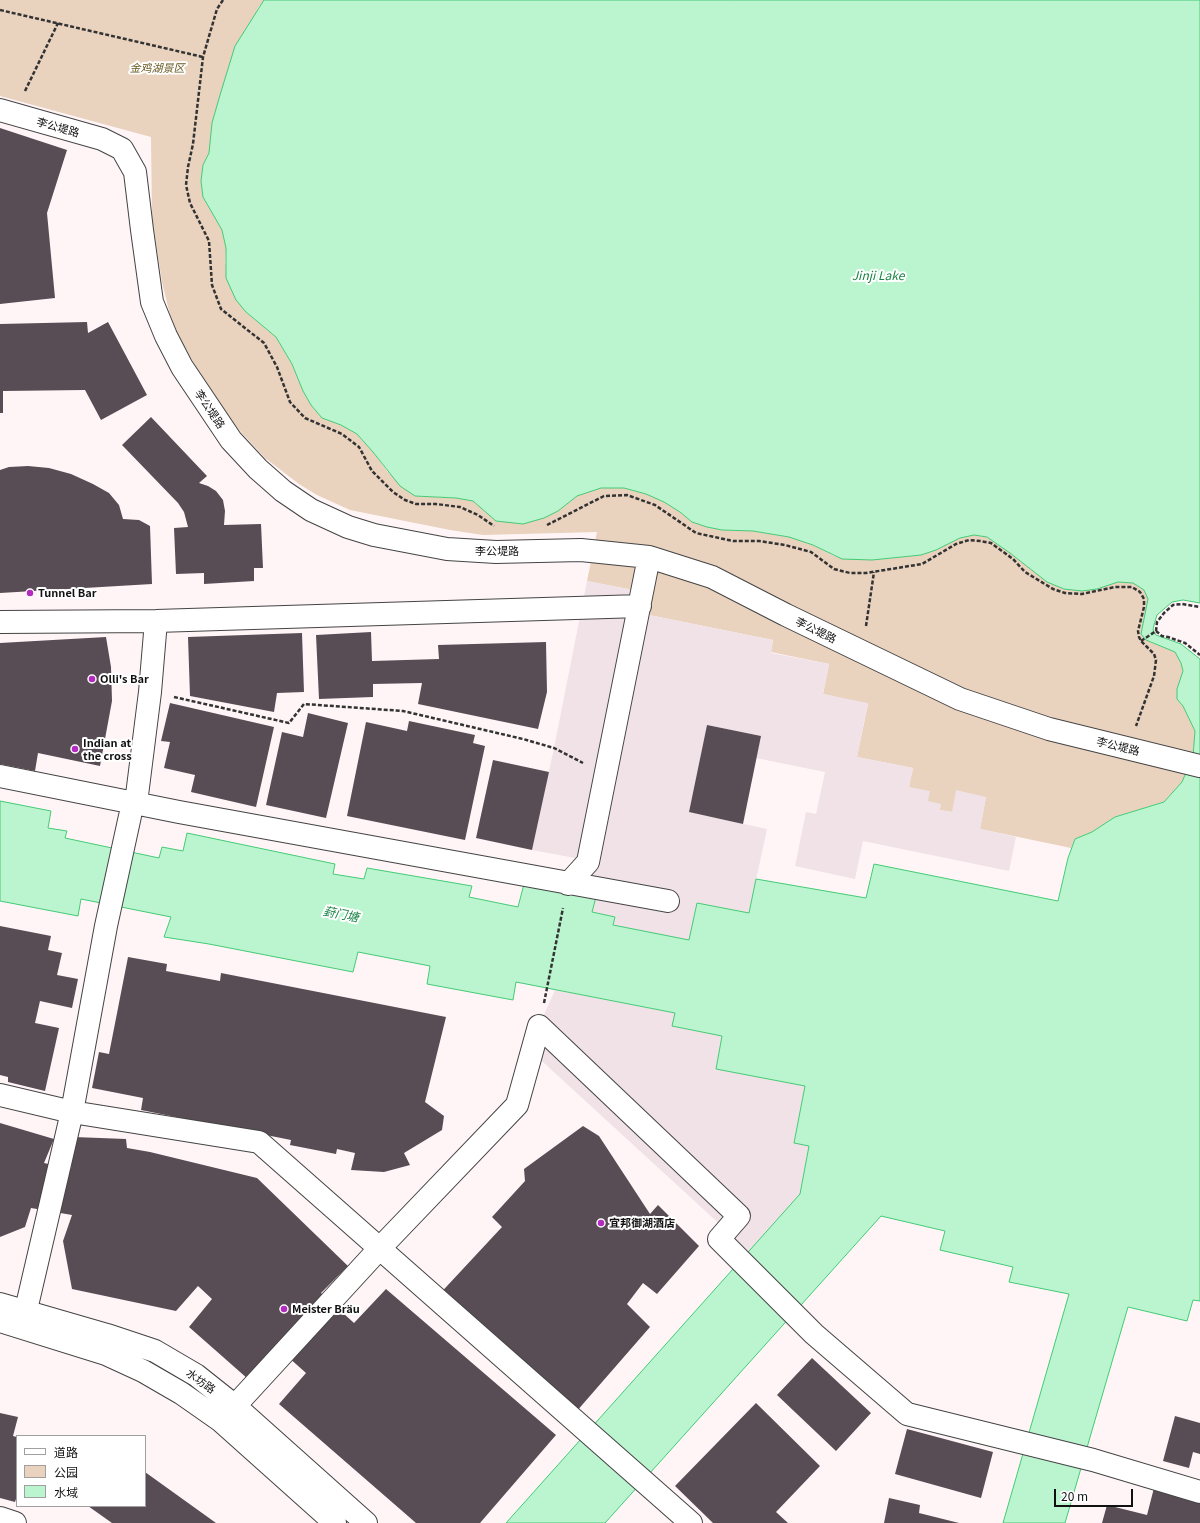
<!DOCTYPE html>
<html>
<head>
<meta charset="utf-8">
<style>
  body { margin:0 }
  #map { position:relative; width:1200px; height:1523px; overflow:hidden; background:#fff5f7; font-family:Georgia,"Noto Sans SC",serif }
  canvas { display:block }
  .legend { position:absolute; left:16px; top:1435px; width:130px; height:72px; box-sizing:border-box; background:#fff; border:1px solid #a0a0a0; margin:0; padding:5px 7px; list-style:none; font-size:12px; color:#111 }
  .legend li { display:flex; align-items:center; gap:8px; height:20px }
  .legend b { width:20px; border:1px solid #a0a0a0 }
  .scale { position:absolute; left:1054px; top:1489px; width:79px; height:18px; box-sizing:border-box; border:2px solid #111; border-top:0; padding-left:5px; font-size:12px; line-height:14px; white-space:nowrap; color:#111; -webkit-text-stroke:3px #fff; paint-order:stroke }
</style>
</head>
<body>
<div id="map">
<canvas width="1200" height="1523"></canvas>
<ul class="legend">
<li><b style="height:5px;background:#fff"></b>道路</li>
<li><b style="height:11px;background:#e9d2be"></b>公园</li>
<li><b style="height:11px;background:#bbf5cf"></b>水域</li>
</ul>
<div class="scale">20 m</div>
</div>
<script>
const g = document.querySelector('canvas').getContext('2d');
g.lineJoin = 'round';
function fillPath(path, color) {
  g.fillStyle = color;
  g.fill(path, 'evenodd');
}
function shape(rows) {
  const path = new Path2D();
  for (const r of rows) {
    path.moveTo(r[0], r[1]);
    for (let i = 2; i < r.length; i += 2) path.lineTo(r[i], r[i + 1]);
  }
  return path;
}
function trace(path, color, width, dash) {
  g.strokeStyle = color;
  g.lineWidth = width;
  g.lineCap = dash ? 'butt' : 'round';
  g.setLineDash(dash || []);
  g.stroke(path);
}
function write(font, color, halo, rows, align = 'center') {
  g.font = font + ' Georgia,"Noto Sans SC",serif';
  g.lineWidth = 4;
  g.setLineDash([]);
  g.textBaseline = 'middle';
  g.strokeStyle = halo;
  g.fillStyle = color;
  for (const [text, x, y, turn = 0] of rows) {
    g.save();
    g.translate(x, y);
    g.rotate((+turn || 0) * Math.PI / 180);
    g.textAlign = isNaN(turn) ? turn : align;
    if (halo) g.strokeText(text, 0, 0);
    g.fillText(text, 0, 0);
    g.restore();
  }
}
const green = shape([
  [0,0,264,0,258,8,212,123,209,153,203,165,201,181,203,197,222,230,226,248,225,263,246,312,276,337,292,364,303,391,311,405,322,418,341,425,357,434,373,452,387,471,415,496,456,498,473,501,496,521,558,511,577,496,601,488,624,488,646,494,664,502,680,512,692,522,707,527,722,530,753,531,789,537,813,545,834,556,872,560,921,555,936,550,960,538,974,535,987,537,1010,553,1047,582,1064,589,1082,591,1097,589,1118,582,1133,583,1144,590,1148,599,1141,634,1151,642,1175,652,1178,656,1183,668,1181,678,1177,689,1177,699,1183,706,1195,731,1193,756,1182,782,1164,802,1115,817,1092,832,1075,839,1071,848,980,829,986,797,952,812,940,810,909,787,913,768,857,757,868,704,823,694,829,664,771,652,773,640,639,613,643,592,587,581,597,532,483,535,450,530,350,510,317,495,299,484,265,458,239,430,210,393,172,323,162,282,152,218,151,137,0,96]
]);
const plaza = shape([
  [587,581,643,592,639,613,773,640,771,653,829,664,823,694,868,703,857,757,913,768,909,787,930,791,928,801,941,804,940,810,952,812,956,790,986,797,980,829,1016,837,1009,871,863,841,855,879,795,866,806,812,816,814,825,772,756,758,761,736,707,725,689,812,767,829,749,913,697,903,689,941,613,925,615,917,592,912,569,891,575,858,532,850,554,748],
  [555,990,675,1013,673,1026,722,1036,716,1069,805,1086,794,1142,809,1145,800,1194,750,1252,532,1052,539,1026]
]);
const water = shape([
  [264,0,1200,0,1200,603,1183,600,1172,602,1157,615,1154,625,1153,630,1156,635,1181,644,1200,659,1200,1301,1193,1300,1187,1321,1128,1307,1065,1523,1003,1523,1069,1294,1009,1282,1013,1267,940,1250,945,1231,881,1216,605,1523,506,1523,800,1194,809,1146,794,1143,805,1086,716,1069,722,1036,672,1026,675,1013,516,982,513,1000,427,984,430,966,358,952,353,972,209,944,164,937,171,917,81,899,78,916,0,901,0,801,51,811,48,828,67,831,65,838,159,858,162,847,183,851,187,833,335,864,333,874,364,879,367,868,472,886,469,897,518,907,524,884,596,897,592,912,615,917,613,925,689,940,697,903,749,913,756,879,866,898,874,864,1058,901,1068,858,1075,839,1092,832,1115,817,1164,802,1182,782,1193,756,1195,731,1183,706,1177,699,1177,689,1183,671,1181,663,1175,652,1146,640,1141,634,1148,599,1144,590,1133,583,1118,582,1097,589,1082,591,1064,589,1047,582,1010,553,987,537,974,535,960,538,936,550,921,555,872,560,842,559,813,545,789,537,753,531,722,530,707,527,692,522,680,512,664,502,646,494,624,488,601,488,577,496,558,511,544,518,523,524,496,521,473,501,456,498,415,496,400,486,373,452,357,434,341,425,322,418,311,405,303,391,292,364,276,337,246,312,236,300,226,278,226,248,222,230,203,197,201,181,203,165,209,153,212,123,220,95,235,46,264,0]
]);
const building = shape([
  [0,128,67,150,47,213,55,298,0,304],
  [87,322,88,333,108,322,147,395,101,420,85,390,3,391,3,413,0,413,0,324],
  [151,417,207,476,199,483,208,486,216,491,223,500,225,511,224,525,261,524,263,568,254,568,254,581,204,584,204,573,176,574,174,528,188,527,184,512,178,503,122,445],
  [28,466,49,468,71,474,93,484,109,493,119,505,123,519,139,520,150,526,152,584,0,593,0,470,9,467],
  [371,632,372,661,439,659,438,645,546,642,547,692,538,729,418,704,422,683,373,684,373,697,319,699,316,635],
  [302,633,304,692,277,693,274,712,190,696,188,637],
  [106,637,111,667,112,701,100,766,38,753,35,771,0,764,0,643],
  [170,703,274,727,256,807,191,792,195,775,164,768,170,742,161,741],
  [308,713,348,723,326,818,266,805,282,732,303,737],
  [409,721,475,735,473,743,485,746,465,840,347,816,366,722,407,731],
  [707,725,761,736,743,824,689,812],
  [493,760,549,772,532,850,476,838],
  [0,926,51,936,48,950,62,953,57,975,78,979,72,1008,40,1001,35,1023,59,1028,45,1091,8,1082,8,1077,0,1075],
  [128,957,167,964,166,971,220,981,221,973,446,1017,425,1102,444,1116,442,1130,404,1153,410,1165,384,1172,351,1170,355,1153,337,1149,336,1154,290,1145,291,1140,141,1110,143,1098,92,1088,99,1052,109,1054],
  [0,1123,54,1139,44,1163,71,1169,74,1137,126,1139,127,1148,150,1152,257,1178,348,1266,321,1293,354,1323,386,1289,556,1435,480,1523,416,1523,279,1404,306,1373,278,1348,248,1379,189,1327,212,1299,198,1286,176,1311,72,1289,63,1241,72,1215,31,1208,25,1227,0,1237],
  [583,1126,599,1136,650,1214,658,1205,699,1246,657,1294,643,1283,627,1304,650,1327,569,1420,434,1300,502,1227,492,1217,525,1181,524,1169],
  [812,1358,871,1413,836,1451,777,1395],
  [756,1403,820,1466,776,1512,788,1523,713,1523,675,1486],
  [0,1413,18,1417,13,1436,17,1437,17,1496,15,1502,0,1498],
  [1175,1416,1200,1423,1200,1454,1193,1452,1189,1468,1163,1461],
  [907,1429,993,1452,981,1498,895,1474],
  [145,1472,216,1523,112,1523,88,1506,145,1506],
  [1154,1488,1200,1500,1200,1523,1102,1523,1107,1505,1147,1515],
  [889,1498,920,1505,919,1513,959,1523,884,1523]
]);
const path = shape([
  [223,0,217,9,203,57,193,144,188,167,186,185,190,203,209,241,212,285,221,309,264,343,277,367,290,402,305,418,342,434,359,447,372,471,393,492,405,500,416,504,436,504,460,507,478,515,494,526],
  [0,10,203,57],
  [25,91,58,23],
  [547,525,604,496,627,495,655,505,696,533,733,541,759,541,785,545,811,552,834,569,850,573,866,573,922,564,956,544,969,540,980,541,991,543,1013,559,1025,572,1053,589,1065,593,1082,594,1115,587,1132,587,1140,592,1144,599,1144,607,1138,631,1139,637,1141,641,1154,654,1156,660,1154,676,1136,726],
  [866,626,874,572],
  [1156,631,1162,636,1168,637,1185,643,1200,655],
  [1141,641,1156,631,1157,622,1164,613,1173,605,1182,604,1200,607],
  [174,697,289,723,304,704,403,711,523,739,554,748,583,763],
  [544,1003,563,908]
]);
const minor = shape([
  [0,110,102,139,122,149,135,172,142,230,152,302,166,336,182,367,231,440,258,469,283,491,311,510,348,527,374,535,447,549,496,552,581,550,649,557,712,577,786,615,960,699,1049,729,1200,766],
  [0,622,156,621,640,606],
  [0,776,179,812,668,901],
  [136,803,150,692,156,621],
  [568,884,588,862,649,557],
  [0,1095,72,1112,259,1142,691,1523],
  [0,1304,107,1335,155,1351,196,1375,235,1406,366,1523],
  [0,1321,106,1354,143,1371,181,1393,221,1421,335,1523],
  [22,1327,72,1112,106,926,130,816],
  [221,1421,380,1248,517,1105,539,1026,739,1216,719,1239,814,1334,907,1414,1093,1460,1200,1492],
  [0,1518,15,1523]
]);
const markers = [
  [30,593,4,"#b32bbf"],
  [92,679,4,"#b32bbf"],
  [75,749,4,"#b32bbf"],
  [601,1223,4,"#b32bbf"],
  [284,1309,4,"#b32bbf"]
];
const parkNames = [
  ["金鸡湖景区",157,68]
];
const streetNames = [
  ["李公堤路",58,127,16],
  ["李公堤路",210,409,56],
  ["李公堤路",497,551],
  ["李公堤路",816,630,26],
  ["李公堤路",1118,746,14],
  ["水坊路",201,1381,36]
];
const poiNames = [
  ["Tunnel Bar",38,593],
  ["Olli's Bar",100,679],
  ["Indian at",83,743],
  ["the cross",83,756],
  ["宜邦御湖酒店",609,1223],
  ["Meister Bräu",292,1309]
];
const waterNames = [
  ["Jinji Lake",878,275],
  ["葑门塘",341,914,11]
];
fillPath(green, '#e9d2be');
fillPath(plaza, '#f0e2e6');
fillPath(water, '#bbf5cf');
trace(water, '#43ca75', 1);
fillPath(building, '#594d55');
trace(minor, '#444', 24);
trace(path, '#333', 2.5, [4, 2]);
trace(minor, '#fff', 22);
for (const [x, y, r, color] of markers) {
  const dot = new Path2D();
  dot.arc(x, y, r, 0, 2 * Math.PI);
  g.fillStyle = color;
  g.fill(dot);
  trace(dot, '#fff', 1.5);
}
write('italic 11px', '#685721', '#fff', parkNames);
write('11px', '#111', '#fff', streetNames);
write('bold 11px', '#111', '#fff', poiNames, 'left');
write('italic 12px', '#1a8445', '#fff', waterNames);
</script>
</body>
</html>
